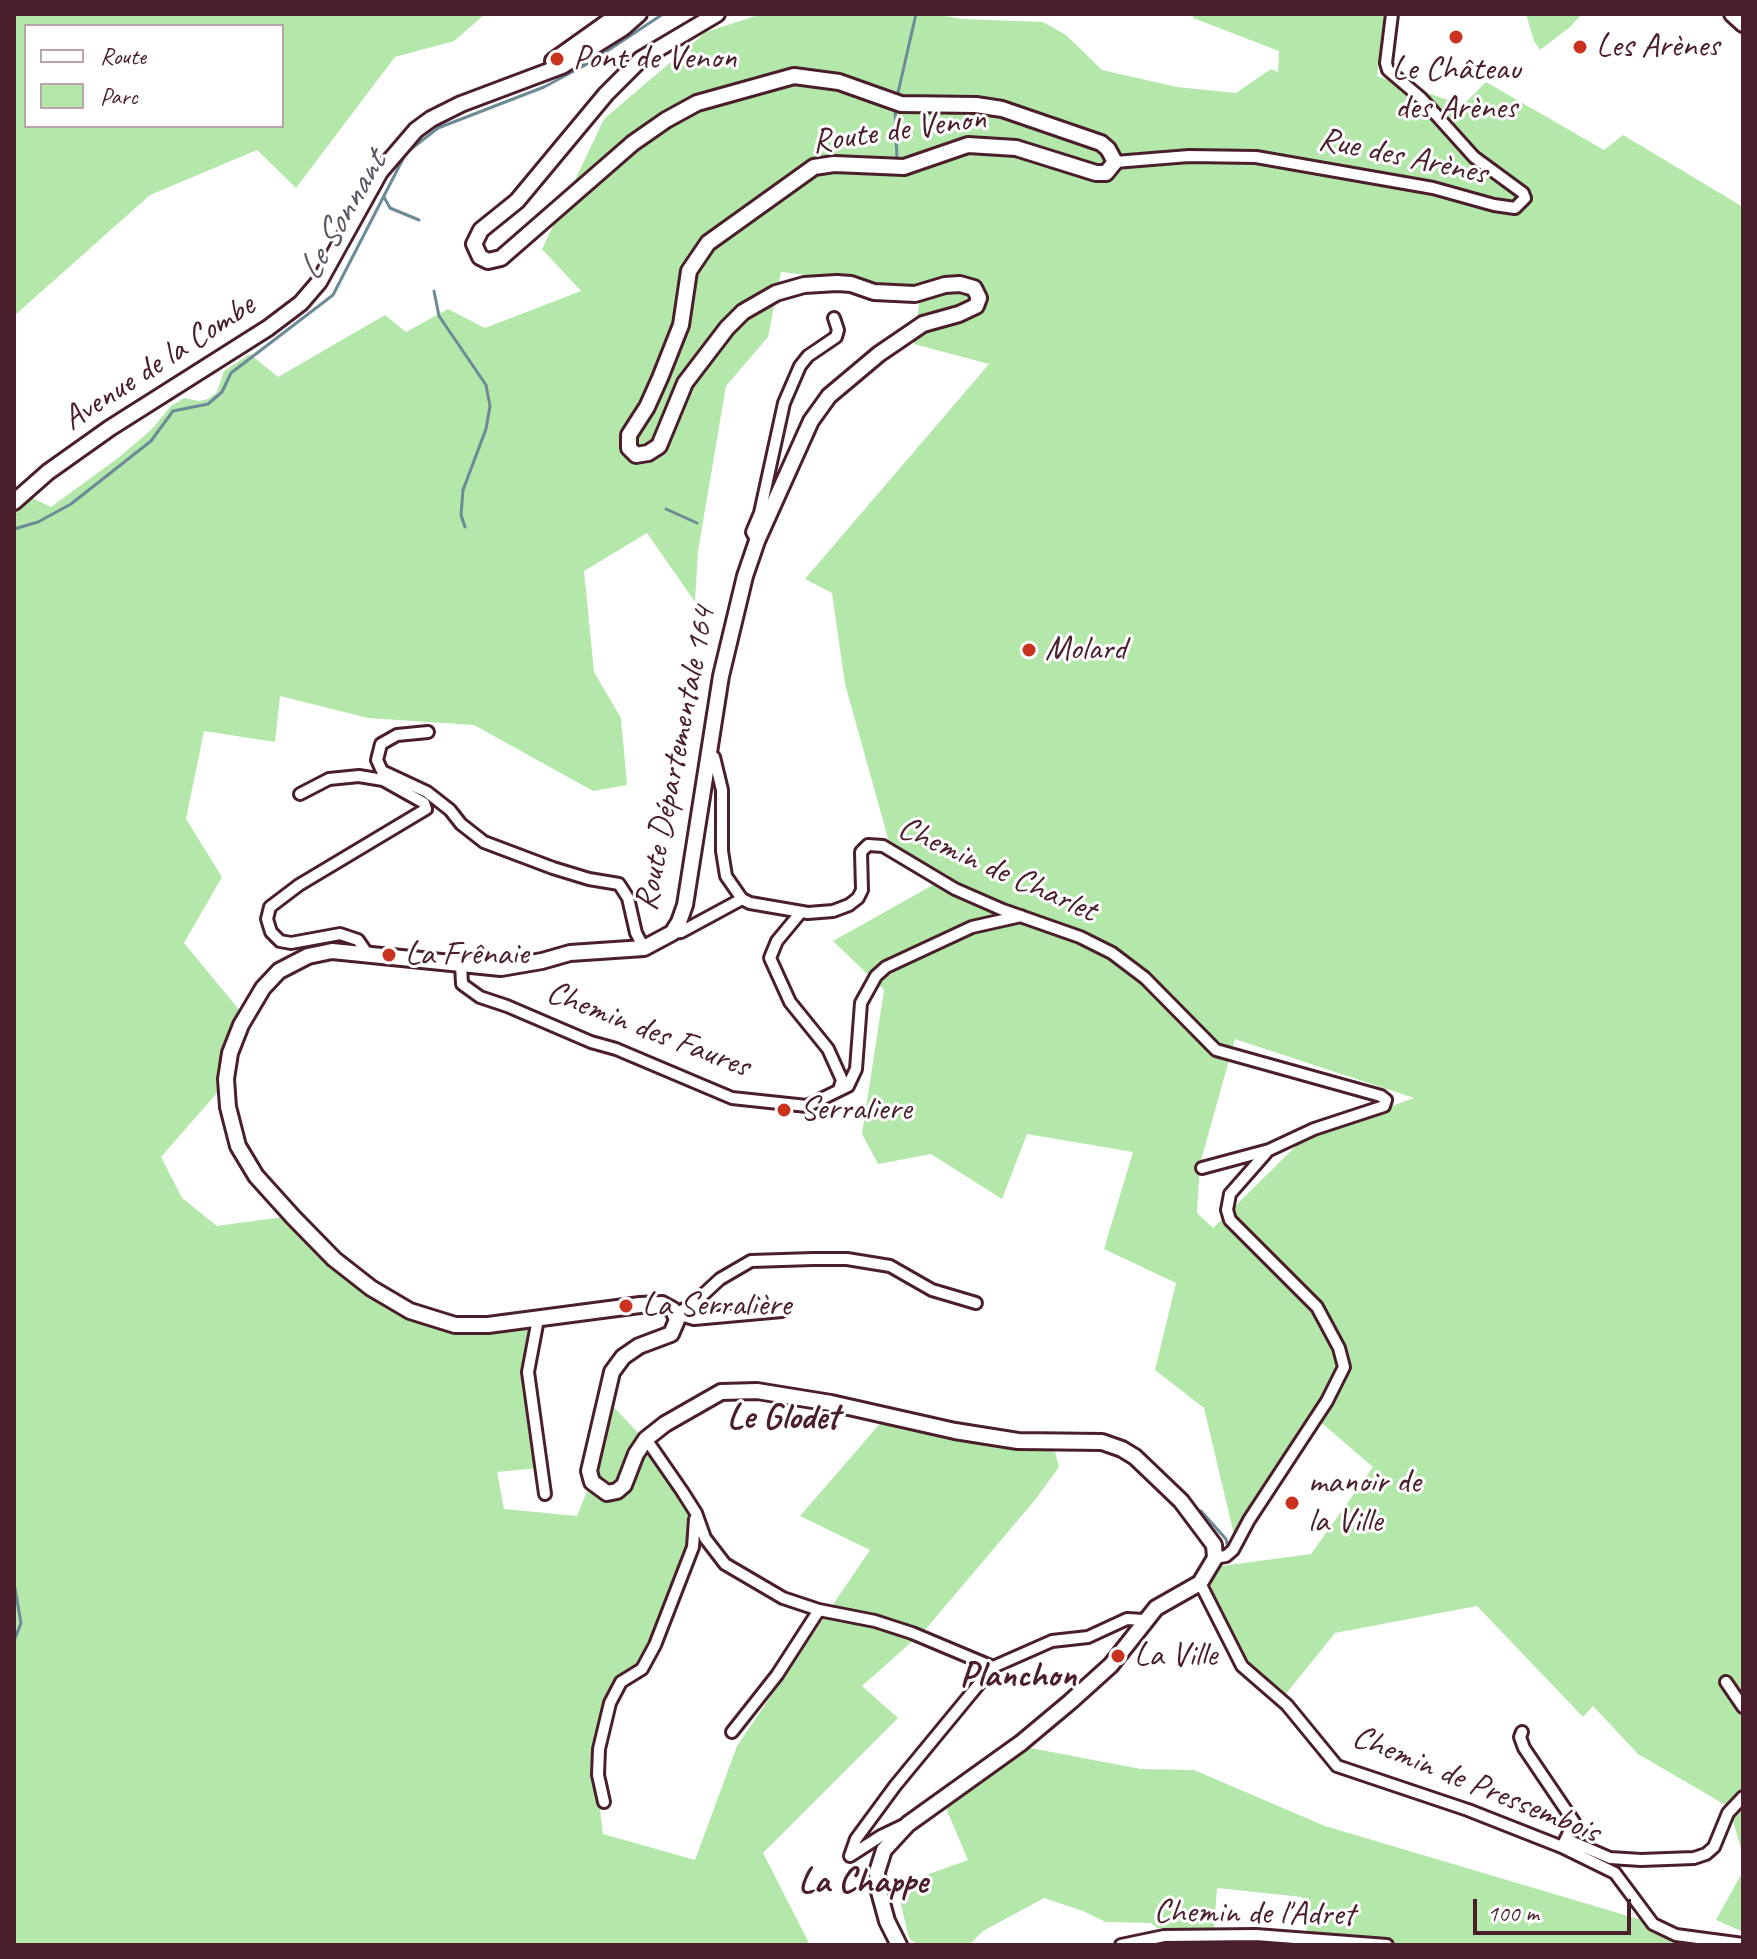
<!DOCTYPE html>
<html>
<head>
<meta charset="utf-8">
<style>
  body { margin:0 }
  #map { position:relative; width:1757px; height:1959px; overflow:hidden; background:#fff; font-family:Caveat,sans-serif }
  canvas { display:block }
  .frame { position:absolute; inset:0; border:16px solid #4a1f2b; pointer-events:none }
  .legend { position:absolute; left:24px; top:24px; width:260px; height:104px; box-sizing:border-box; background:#fff; border:2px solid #b7a5aa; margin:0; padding:10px 14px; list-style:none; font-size:24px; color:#4a1f2b }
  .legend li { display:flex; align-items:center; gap:16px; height:40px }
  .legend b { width:40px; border:2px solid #b7a5aa }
  .scale { position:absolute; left:1473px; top:1899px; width:158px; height:36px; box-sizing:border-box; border:4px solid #4a1f2b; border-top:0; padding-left:10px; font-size:24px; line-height:28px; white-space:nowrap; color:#4a1f2b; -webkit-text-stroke:6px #fff; paint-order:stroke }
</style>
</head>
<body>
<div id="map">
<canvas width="1757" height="1959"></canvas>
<div class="frame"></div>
<ul class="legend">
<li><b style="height:10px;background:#fff"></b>Route</li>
<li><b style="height:22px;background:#b4e8aa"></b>Parc</li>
</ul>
<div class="scale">100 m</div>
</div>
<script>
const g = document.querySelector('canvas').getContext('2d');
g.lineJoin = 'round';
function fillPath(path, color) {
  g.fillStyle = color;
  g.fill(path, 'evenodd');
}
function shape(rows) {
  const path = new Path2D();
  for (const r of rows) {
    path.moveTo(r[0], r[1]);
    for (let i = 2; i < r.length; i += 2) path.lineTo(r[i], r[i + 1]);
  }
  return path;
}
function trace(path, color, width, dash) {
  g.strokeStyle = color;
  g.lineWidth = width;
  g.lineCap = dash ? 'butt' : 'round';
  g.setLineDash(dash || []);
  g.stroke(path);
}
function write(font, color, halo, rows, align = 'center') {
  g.font = font + ' Caveat,sans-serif';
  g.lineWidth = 6;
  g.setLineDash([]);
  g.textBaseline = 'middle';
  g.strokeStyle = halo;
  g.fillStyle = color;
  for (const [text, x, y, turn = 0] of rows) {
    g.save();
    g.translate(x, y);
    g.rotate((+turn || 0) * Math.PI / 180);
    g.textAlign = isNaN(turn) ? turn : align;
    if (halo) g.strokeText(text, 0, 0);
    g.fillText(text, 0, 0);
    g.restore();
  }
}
const green = shape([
  [14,14,485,14,454,41,395,57,296,188,257,150,150,195,14,316],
  [26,26,282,26,282,126,26,126],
  [762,14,932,14,963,19,1043,22,1066,35,1102,70,1177,87,1236,93,1271,69,1278,72,1279,51,1193,18,1194,14,1386,14,1377,76,1463,105,1486,82,1604,150,1623,135,1743,207,1743,1856,1729,1807,1638,1754,1593,1706,1583,1717,1477,1606,1335,1633,1285,1695,1250,1666,1238,1650,1206,1586,1221,1566,1311,1554,1373,1467,1310,1413,1235,1539,1204,1408,1155,1370,1176,1283,1104,1249,1133,1152,1027,1134,1002,1199,931,1154,878,1164,862,1134,884,990,833,941,949,876,889,842,845,684,832,593,805,579,989,364,914,344,921,288,781,272,768,337,726,386,698,551,695,602,647,533,584,571,594,672,621,718,627,785,593,791,474,725,368,718,280,696,275,742,204,731,186,819,222,877,184,943,241,1012,244,1037,216,1094,161,1157,182,1198,217,1226,283,1217,364,1294,431,1325,482,1333,534,1327,524,1372,538,1468,497,1472,504,1509,577,1516,596,1469,610,1403,641,1436,690,1509,691,1539,646,1650,634,1669,615,1681,601,1719,594,1757,603,1834,695,1860,737,1746,870,1550,800,1516,884,1419,930,1431,1055,1452,1059,1467,1035,1500,925,1630,862,1686,898,1718,763,1853,808,1941,807,1945,14,1945,14,515,32,498,51,507,118,458,151,430,171,406,184,398,199,401,208,399,217,392,224,371,250,354,278,377,385,315,406,332,448,309,485,328,581,291,542,249,604,119,706,32],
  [1235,1039,1414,1098,1304,1138,1213,1228,1197,1213,1200,1164],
  [1526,14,1582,14,1570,27,1540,50,1534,41],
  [1025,1747,1141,1769,1194,1770,1325,1826,1726,1945,1274,1945,1308,1943,1305,1904,1302,1897,1217,1888,1214,1930,1157,1928,1151,1923,1106,1922,1083,1911,1044,1898,983,1931,969,1945,918,1945,909,1938,900,1901,907,1888,929,1874,968,1860,945,1806],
  [1743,1871,1743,1932,1716,1920]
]);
const stream = shape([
  [897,97,916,14],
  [895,108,897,160],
  [384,197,390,208,419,220],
  [434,291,439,316,486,385,490,406,486,429,463,490,461,515,465,527],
  [666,509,697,523],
  [14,529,38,522,71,504,151,441,173,411,208,404,222,392,231,373,333,295,406,153,438,128,544,87,589,63,663,14],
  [1201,1511,1226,1539,1228,1549],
  [14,1583,21,1623,14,1641]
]);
const street = shape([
  [1115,162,1189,156,1256,157,1433,188,1494,205,1515,208,1525,198,1523,193,1474,157,1421,98,1388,70,1386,63,1392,14],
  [757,541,752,532,760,513,784,403,800,366,808,356,836,337,838,330,834,318],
  [428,732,397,735,381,744,377,760,382,771,427,792,450,810,461,824,484,842,553,868,589,879,619,884,628,898,636,933,644,948],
  [709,754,714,757,722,790,722,851,726,876,742,899,750,903,808,913,833,911,849,905,858,898,862,890,861,852,868,845,883,846,955,889,1003,910,1080,937,1112,953,1145,978,1216,1050,1381,1096,1386,1100,1384,1106,1314,1129,1269,1150,1202,1168],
  [300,794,329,779,359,776,383,780,424,803,426,809,299,885,270,907,267,919,271,932,280,941,291,943,340,934,358,940,367,953],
  [801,912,777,941,770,958,790,1002,828,1049,842,1080,839,1090],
  [672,933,681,932,742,899],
  [461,964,462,984,480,997,507,1006,591,1042,616,1049,732,1098,807,1106,848,1086,856,1069,861,1003,876,976,886,967,972,927,1021,916],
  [676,1314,693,1304,720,1279,751,1261,813,1259,847,1259,890,1266,932,1290,976,1303],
  [676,1314,694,1319,782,1311],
  [538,1319,528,1372,545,1494],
  [646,1439,682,1491,696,1513,705,1538,725,1564,783,1598,819,1610,875,1621,912,1633,993,1667],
  [1215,1558,1226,1556,1233,1550,1249,1520,1327,1401,1344,1367,1339,1348,1317,1307,1230,1220,1227,1210,1230,1194,1266,1153],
  [1200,1583,1242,1666,1287,1705,1337,1766,1468,1810,1562,1847,1615,1873,1653,1924,1676,1935,1743,1944],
  [1726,1682,1743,1707],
  [732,1732,777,1675,819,1610],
  [1522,1732,1520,1737,1524,1748,1574,1822,1564,1843],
  [604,1802,598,1775,599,1749,610,1703,621,1682,642,1669,655,1645,693,1547,695,1519],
  [1566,1839,1610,1858,1641,1860,1694,1858,1706,1854,1714,1847,1728,1813,1743,1797],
  [850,1856,856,1839,895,1786,993,1667,1052,1641,1088,1637,1127,1619,1144,1620],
  [850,1856,881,1836,904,1825],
  [1121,1945,1164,1936,1256,1935,1387,1945]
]);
const secondary = shape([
  [717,14,641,59,606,94,517,201,481,230,474,244,480,257,488,261,501,258,633,143,666,120,697,103,794,76,839,82,901,104,976,105,1002,109,1101,143,1108,149,1115,162,1106,173,1096,173,1016,148,968,145,904,167,834,164,814,167,708,243,689,271,681,325,660,378,647,407,629,435,629,448,636,455,648,453,659,446,685,383,727,328,743,312,776,293,804,285,837,283,851,284,874,292,915,294,945,285,960,284,974,288,979,298,976,306,959,314,923,324,879,354,829,396,811,421,757,541,745,576,721,676,685,905,679,922,672,933,644,948,570,953,542,961,501,968,332,951,308,956,279,971,263,988,241,1025,230,1053,226,1079,228,1107,238,1146,256,1176,293,1217,334,1259,371,1288,410,1311,455,1325,488,1325,640,1305,662,1304,673,1310,677,1320,671,1334,639,1346,623,1357,612,1372,589,1471,592,1482,607,1493,617,1491,624,1485,636,1454,646,1439,665,1424,721,1392,757,1391,831,1403,955,1431,1018,1441,1102,1442,1122,1449,1135,1457,1181,1501,1214,1545,1215,1558,1200,1583,1156,1608,1111,1665,1070,1702,1021,1743,908,1824,884,1850,877,1872,878,1888,887,1921,899,1945],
  [1732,14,1743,24],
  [553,61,619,14],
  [14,502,48,472,110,428,268,328,301,303,319,282,380,172,416,130,431,119,461,104,562,66,623,28,639,14]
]);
const markers = [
  [1456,37,8,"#c8321e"],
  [1580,47,8,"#c8321e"],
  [557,59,8,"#c8321e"],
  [1029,650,8,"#c8321e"],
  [389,955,8,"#c8321e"],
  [784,1110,8,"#c8321e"],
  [626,1306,8,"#c8321e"],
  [1292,1503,8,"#c8321e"],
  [1118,1656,8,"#c8321e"]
];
const poiNames = [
  ["Les Arènes",1596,47],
  ["Pont de Venon",573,59],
  ["Le Château",1456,70,"center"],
  ["des Arènes",1456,109,"center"],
  ["Molard",1045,650],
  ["La Frênaie",405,955],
  ["Serraliere",800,1110],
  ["La Serralière",642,1306],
  ["manoir de",1308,1483],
  ["la Ville",1308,1522],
  ["La Ville",1134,1656]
];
const streetNames = [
  ["Route de Venon",899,131,-8],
  ["Rue des Arènes",1403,157,12],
  ["Avenue de la Combe",159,363,-33],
  ["Route Départementale 164",676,759,-79],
  ["Chemin de Charlet",997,870,24],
  ["Chemin des Faures",648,1030,21],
  ["Chemin de Pressembois",1476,1785,22],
  ["Chemin de l'Adret",1254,1914,1]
];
const waterNames = [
  ["Le Sonnant",343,217,-60]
];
const neighbourhoodNames = [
  ["Le Glodet",783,1419],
  ["Planchon",1018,1677],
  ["La Chappe",863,1883]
];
fillPath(green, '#b4e8aa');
trace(stream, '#6c8b96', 3);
trace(street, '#4a1f2b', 16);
trace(secondary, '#4a1f2b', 20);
trace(street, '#fff', 10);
trace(secondary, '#fff', 14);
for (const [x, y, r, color] of markers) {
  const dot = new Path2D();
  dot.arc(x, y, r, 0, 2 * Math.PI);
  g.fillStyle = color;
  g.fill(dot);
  trace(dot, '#fff', 3);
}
write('34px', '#4a1f2b', '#fff', poiNames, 'left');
write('34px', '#4a1f2b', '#fff', streetNames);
write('italic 36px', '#5b5561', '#fff', waterNames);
write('bold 36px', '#4a1f2b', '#fff', neighbourhoodNames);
</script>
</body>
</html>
